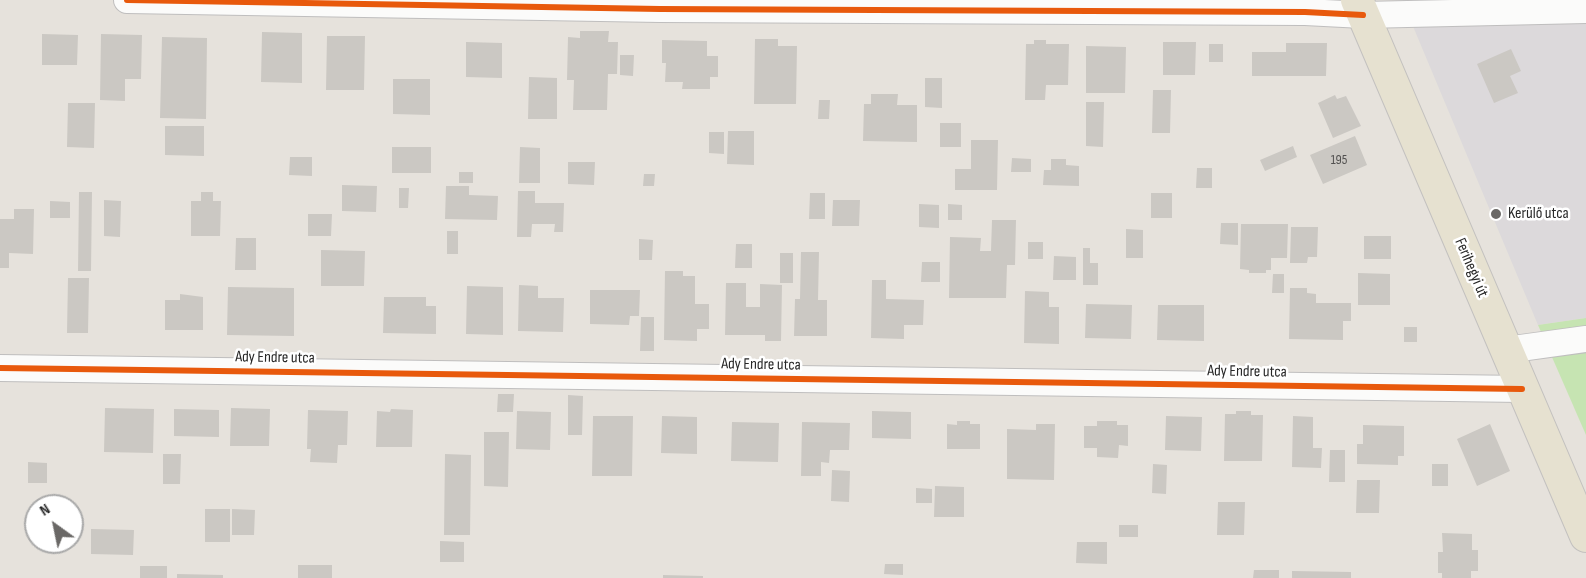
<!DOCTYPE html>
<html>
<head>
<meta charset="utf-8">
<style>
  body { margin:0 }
  #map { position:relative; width:1586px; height:578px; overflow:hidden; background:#e6e2dc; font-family:"Sofia Sans Condensed",sans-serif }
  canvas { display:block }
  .north { position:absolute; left:24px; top:494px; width:60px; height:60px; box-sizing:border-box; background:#fff; border:2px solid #a9a9a9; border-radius:50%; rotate:327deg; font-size:16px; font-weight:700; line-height:24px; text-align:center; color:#272727 }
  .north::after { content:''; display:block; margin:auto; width:21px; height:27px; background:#6a6866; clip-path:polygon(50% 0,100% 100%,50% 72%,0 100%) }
</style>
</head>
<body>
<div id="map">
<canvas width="1586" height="578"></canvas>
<div class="north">N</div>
</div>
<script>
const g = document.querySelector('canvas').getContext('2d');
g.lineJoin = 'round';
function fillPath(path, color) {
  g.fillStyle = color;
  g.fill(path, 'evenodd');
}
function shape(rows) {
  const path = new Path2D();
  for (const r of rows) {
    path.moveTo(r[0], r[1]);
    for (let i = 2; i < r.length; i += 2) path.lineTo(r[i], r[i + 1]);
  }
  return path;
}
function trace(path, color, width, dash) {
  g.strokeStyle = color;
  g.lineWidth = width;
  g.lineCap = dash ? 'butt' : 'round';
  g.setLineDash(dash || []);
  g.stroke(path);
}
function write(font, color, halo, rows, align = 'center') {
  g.font = font + ' "Sofia Sans Condensed",sans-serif';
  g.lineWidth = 5;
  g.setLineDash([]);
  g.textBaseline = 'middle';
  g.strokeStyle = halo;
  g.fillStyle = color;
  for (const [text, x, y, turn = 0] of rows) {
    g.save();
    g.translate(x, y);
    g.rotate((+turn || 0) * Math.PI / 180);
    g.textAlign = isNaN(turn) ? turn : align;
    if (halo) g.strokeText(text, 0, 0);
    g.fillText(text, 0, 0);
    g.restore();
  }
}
const industrial = shape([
  [1402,0,1586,0,1586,318,1538,325]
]);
const green = shape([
  [1586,318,1586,435,1538,325]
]);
const building = shape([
  [580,31,609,31,608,42,618,42,617,74,608,74,607,110,573,110,574,80,567,80,568,37,580,38],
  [262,32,302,33,302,83,261,82],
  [42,34,78,35,77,65,42,65],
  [101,34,142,35,141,79,125,79,125,101,100,100],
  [327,36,365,36,364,90,326,90],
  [162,37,207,38,206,119,160,118],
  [755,39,778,39,778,46,797,46,796,104,754,104],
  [662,40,707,41,707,56,718,56,718,77,710,77,710,89,682,89,683,82,665,82,666,63,662,63],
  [1034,40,1046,40,1046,44,1069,44,1068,85,1046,85,1045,100,1025,100,1026,44,1034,44],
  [466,42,502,43,502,78,466,77],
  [1163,42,1196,42,1195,75,1163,75],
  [1286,43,1327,43,1326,76,1252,76,1252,52,1286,52],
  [1209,44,1223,44,1223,62,1209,62],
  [1086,46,1126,47,1125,93,1086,93],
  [1511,49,1521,71,1510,76,1518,93,1494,103,1477,64],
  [620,55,634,55,633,76,620,75],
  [529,77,557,78,557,119,528,119],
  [925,78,942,78,942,108,925,107],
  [393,79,430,79,430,115,393,114],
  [1153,90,1171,90,1170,133,1152,133],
  [871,94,898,94,897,105,917,105,917,142,863,141,864,104,871,104],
  [1335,95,1337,99,1346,96,1361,126,1333,138,1318,103],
  [819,100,830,100,829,119,818,119],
  [1086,102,1104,102,1103,147,1086,146],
  [68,103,95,103,94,148,67,147],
  [940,123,961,123,961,147,940,147],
  [165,126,204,126,204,156,165,155],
  [728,131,754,131,754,165,727,164],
  [709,132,724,132,724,154,709,153],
  [1355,136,1367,165,1323,184,1310,155],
  [971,140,998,140,997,190,955,190,955,169,971,169],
  [1293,146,1297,157,1265,171,1260,160],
  [392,147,431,147,431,173,392,173],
  [520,147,540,148,540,183,519,183],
  [290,157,312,157,312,176,289,175],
  [1012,158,1031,159,1031,172,1011,172],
  [1051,159,1066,159,1066,165,1079,166,1079,186,1043,185,1044,170,1051,170],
  [568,162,595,162,594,185,568,184],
  [1197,168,1212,168,1212,188,1196,188],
  [459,172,473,172,473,183,459,183],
  [644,174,655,174,654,186,643,186],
  [342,185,377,186,376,212,342,211],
  [446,186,469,186,469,195,498,196,497,220,445,219],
  [399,188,409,188,408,208,399,208],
  [518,191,535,191,535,203,564,203,563,232,554,232,555,224,532,224,531,237,517,237],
  [79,192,92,192,91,271,78,271],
  [201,192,213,192,213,201,221,201,220,236,191,236,191,201,201,201],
  [810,193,825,193,825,219,809,219],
  [1151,193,1172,193,1172,218,1151,218],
  [104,200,121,201,120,237,104,236],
  [833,200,860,200,859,226,832,226],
  [50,201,70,202,70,218,50,218],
  [919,204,939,205,939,228,919,227],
  [948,204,962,205,962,220,948,220],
  [14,209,34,209,33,254,9,253,9,268,0,268,0,219,14,219],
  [308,214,332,214,331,236,308,236],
  [992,220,1016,220,1015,265,1007,265,1006,298,949,298,950,237,981,238,980,251,991,251],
  [1221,223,1238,223,1238,245,1220,244],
  [1241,224,1288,224,1287,258,1271,258,1271,270,1266,270,1266,273,1249,273,1249,270,1240,269],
  [1291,227,1318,227,1317,257,1308,257,1307,263,1290,263],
  [1126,229,1143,230,1143,258,1126,258],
  [447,231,458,231,458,254,447,254],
  [1364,236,1391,236,1391,259,1364,259],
  [236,238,256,238,256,270,235,270],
  [639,239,653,240,652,260,639,260],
  [1028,242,1043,242,1043,259,1028,259],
  [736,244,752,244,752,268,735,268],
  [1083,248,1090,248,1090,263,1098,263,1098,285,1083,285],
  [321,250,365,251,364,286,321,286],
  [801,252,819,252,818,300,827,300,827,336,794,336,795,299,800,299],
  [780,253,793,253,793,283,780,283],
  [1054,256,1076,257,1076,280,1053,280],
  [922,262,940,262,940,282,921,282],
  [665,271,683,271,683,276,695,276,695,304,709,304,709,329,697,329,697,341,664,340],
  [1358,273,1390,274,1390,305,1358,305],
  [1273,274,1284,274,1284,293,1272,293],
  [68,278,89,278,88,333,67,333],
  [872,280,886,280,886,299,924,300,923,325,904,325,904,339,871,338],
  [726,283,746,283,746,307,760,307,760,284,782,285,781,341,765,341,765,335,725,335],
  [519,285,538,286,538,298,564,298,563,332,518,331],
  [467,286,503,287,503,335,466,334],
  [228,287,294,288,294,336,227,335],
  [1290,288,1307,288,1307,293,1316,294,1316,303,1351,303,1351,321,1343,321,1343,340,1289,339],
  [590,290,640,290,639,316,630,316,629,325,590,324],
  [1025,291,1049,292,1049,307,1059,307,1059,344,1024,343],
  [180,294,203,297,203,330,165,330,165,300,180,300],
  [384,297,426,297,426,306,436,306,436,334,383,333],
  [1086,304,1132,305,1131,339,1085,338],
  [1158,305,1204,305,1204,341,1157,340],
  [641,317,654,317,654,351,640,351],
  [1404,327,1417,327,1417,342,1404,342],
  [498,394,514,394,513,412,497,412],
  [568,395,583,396,582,435,568,435],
  [105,408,154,409,153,453,104,452],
  [231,408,270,409,269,446,230,446],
  [174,409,219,410,219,437,174,436],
  [391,409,413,410,412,447,376,447,377,411,390,412],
  [308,410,348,411,347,445,338,445,337,463,310,462,311,449,307,449],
  [517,411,551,412,550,450,516,449],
  [872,411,911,412,911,439,872,438],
  [1236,411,1251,411,1251,415,1263,415,1262,461,1224,461,1225,414,1236,414],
  [593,416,633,416,632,476,592,476],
  [662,416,697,417,697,454,661,453],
  [1166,416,1202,417,1201,451,1165,450],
  [1293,416,1313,417,1313,448,1322,448,1321,468,1292,467],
  [957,421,970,421,970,424,980,424,980,449,947,449,947,424,957,425],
  [1097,421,1117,421,1117,425,1128,425,1128,446,1119,445,1118,458,1097,457,1097,448,1084,448,1084,426,1097,426],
  [732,422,779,423,778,462,731,461],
  [802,422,850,423,849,450,830,450,829,463,821,462,821,476,801,476],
  [1036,424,1055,424,1054,480,1007,479,1007,429,1036,430],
  [1490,424,1510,471,1477,486,1457,439],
  [1363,425,1404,426,1404,456,1398,456,1398,465,1357,464,1357,444,1363,444],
  [484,432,509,432,508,487,484,486],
  [1330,450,1345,450,1345,482,1329,482],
  [163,454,181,454,180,484,163,484],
  [445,454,471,455,470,535,444,535],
  [28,462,47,463,47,483,28,483],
  [1153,464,1167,465,1166,494,1152,493],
  [1432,464,1448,464,1448,486,1432,486],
  [832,470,850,471,849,502,831,501],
  [1357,480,1380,480,1379,513,1356,513],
  [935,486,964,487,964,517,934,517],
  [916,488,932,489,932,503,916,503],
  [1218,502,1245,502,1244,535,1217,535],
  [205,509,230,509,230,542,205,542],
  [232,509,255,510,254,535,232,535],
  [1119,525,1138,525,1138,537,1119,537],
  [91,529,134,530,133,555,91,554],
  [1442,533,1472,534,1472,550,1478,550,1478,571,1471,571,1471,578,1442,578,1442,573,1438,573,1438,552,1443,552],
  [440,541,464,542,464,562,440,562],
  [1077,542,1107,542,1107,564,1076,563],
  [885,564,903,564,903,575,884,574],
  [298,565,332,565,332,578,298,578],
  [140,566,167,566,167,578,140,578],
  [1254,570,1279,570,1279,578,1253,578],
  [1292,571,1351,572,1351,578,1292,578],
  [177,574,223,575,223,578,177,578],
  [663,575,703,576,703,578,663,578]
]);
const minor = shape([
  [127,0,660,9,1305,12,1363,15,1586,10],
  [1506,350,1586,339],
  [0,368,1522,389]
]);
const major = shape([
  [1357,0,1586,536]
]);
const cycleway = shape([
  [127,0,660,9,1305,12,1363,15],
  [0,368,1522,389]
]);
const markers = [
  [1496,214,6,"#6a6866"]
];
const numberNames = [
  ["195",1339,160]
];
const poiNames = [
  ["Kerülő utca",1508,214]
];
const streetNames = [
  ["Ferihegyi út",1471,268,67],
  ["Ady Endre utca",275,358,1],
  ["Ady Endre utca",761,365,1],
  ["Ady Endre utca",1247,372,1]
];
fillPath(industrial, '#dcd9db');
fillPath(green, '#c6e4b2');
fillPath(building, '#cbc8c3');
trace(minor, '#bfbebe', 28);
trace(major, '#c3c1bf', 34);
trace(minor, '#fbfbfa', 26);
trace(major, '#e6e1d0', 32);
trace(cycleway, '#e8590c', 6);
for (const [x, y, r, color] of markers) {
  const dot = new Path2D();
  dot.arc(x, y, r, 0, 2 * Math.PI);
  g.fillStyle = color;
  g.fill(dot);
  trace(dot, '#fff', 2);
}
write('14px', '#525150', null, numberNames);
write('16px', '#272727', '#fff', poiNames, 'left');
write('16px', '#272727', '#fff', streetNames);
</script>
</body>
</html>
